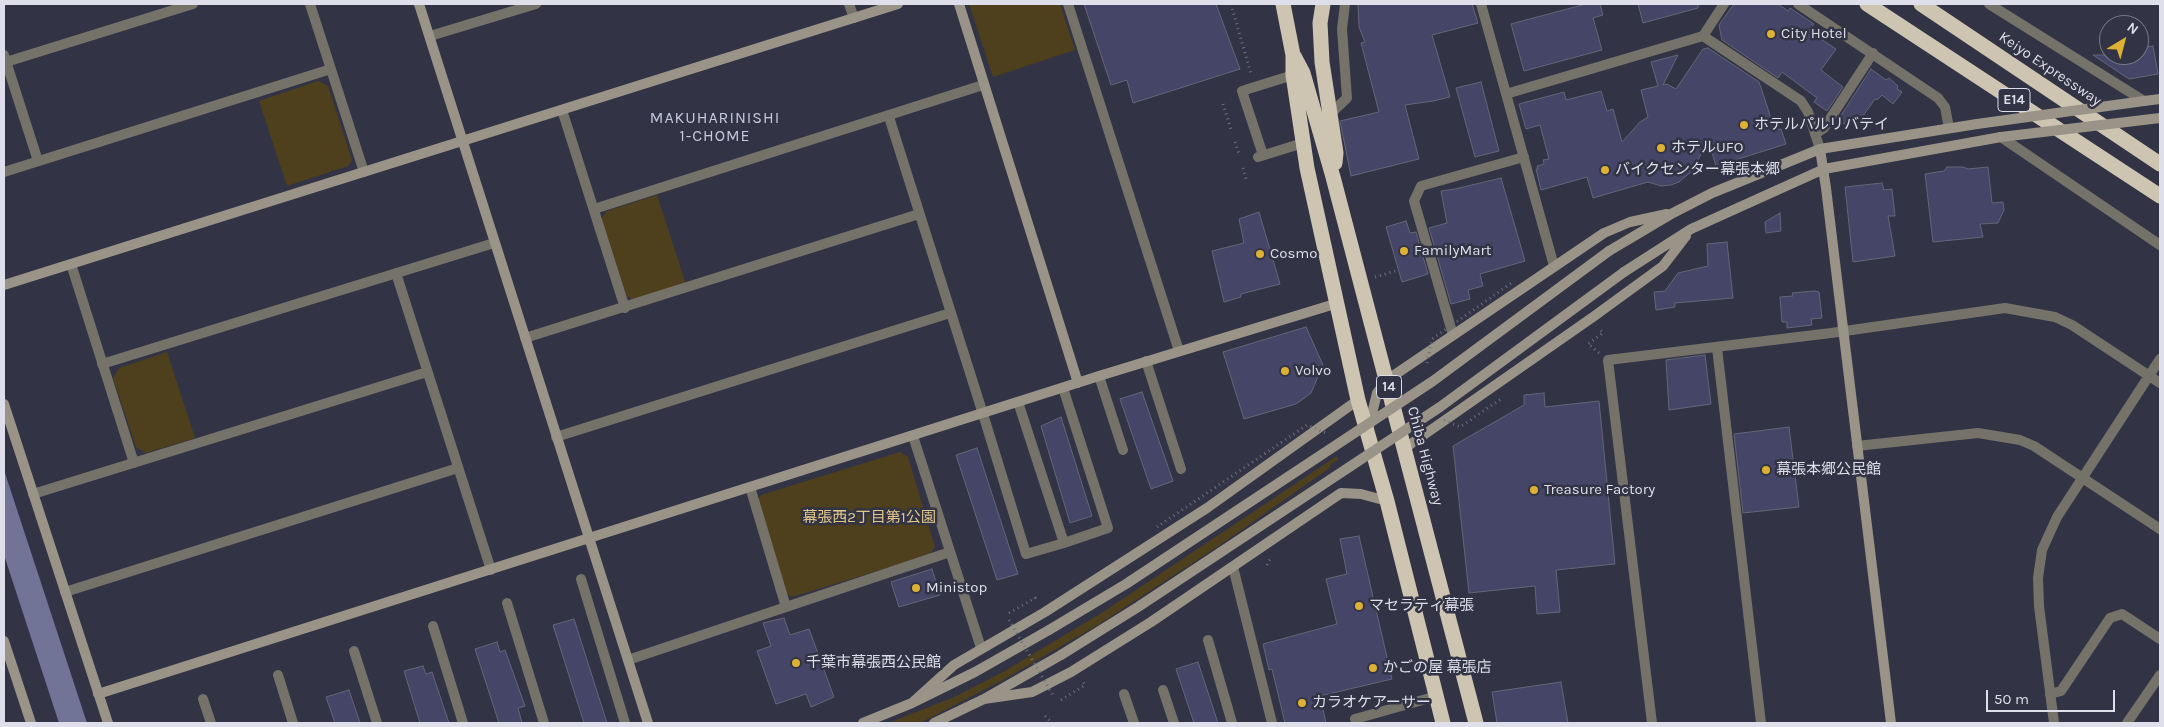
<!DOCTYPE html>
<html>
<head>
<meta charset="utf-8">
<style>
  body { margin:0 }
  #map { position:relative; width:2164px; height:727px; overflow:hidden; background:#323344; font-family:Karla,sans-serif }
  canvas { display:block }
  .frame { position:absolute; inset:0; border:5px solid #dedfea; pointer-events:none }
  .north { position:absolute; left:2099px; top:15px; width:50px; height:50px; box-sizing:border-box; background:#323344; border:1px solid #777886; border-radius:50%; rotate:37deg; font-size:14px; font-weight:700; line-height:20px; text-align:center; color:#dedfea }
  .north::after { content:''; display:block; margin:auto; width:18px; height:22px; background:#ddb133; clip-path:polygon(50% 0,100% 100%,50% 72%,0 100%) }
  .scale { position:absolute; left:1986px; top:690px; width:129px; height:22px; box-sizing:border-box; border:2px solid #dedfea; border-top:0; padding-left:6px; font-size:15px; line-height:18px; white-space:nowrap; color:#dedfea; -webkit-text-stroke:4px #323344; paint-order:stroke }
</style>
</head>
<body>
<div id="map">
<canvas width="2164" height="727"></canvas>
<div class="frame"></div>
<div class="north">N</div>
<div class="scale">50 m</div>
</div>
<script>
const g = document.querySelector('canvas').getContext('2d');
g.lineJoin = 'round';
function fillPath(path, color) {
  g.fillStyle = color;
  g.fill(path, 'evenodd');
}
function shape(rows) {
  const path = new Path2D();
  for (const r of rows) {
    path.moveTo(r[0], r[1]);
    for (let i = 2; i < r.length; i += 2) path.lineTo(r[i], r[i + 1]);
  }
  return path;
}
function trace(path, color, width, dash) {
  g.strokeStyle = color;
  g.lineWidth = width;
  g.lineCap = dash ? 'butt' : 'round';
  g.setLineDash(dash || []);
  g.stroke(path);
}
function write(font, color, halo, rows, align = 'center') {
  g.font = font + ' Karla,"Noto Sans JP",sans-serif';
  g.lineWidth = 5;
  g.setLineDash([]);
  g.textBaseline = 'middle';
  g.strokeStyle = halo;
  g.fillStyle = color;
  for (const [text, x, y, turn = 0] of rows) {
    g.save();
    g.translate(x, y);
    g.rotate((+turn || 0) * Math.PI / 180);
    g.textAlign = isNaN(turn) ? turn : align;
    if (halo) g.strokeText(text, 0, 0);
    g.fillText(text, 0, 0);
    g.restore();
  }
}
const green = shape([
  [969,4,1060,4,1075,50,993,77],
  [318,81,328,86,352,160,348,166,287,186,259,101],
  [657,195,686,284,634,301,626,295,601,219,607,211],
  [167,352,195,438,146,453,136,447,113,378,119,368],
  [900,452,908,457,935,547,929,555,792,597,787,594,756,501,761,495],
  [1337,456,1338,460,1330,465,1331,467,1220,545,1101,623,1003,680,920,723,888,723,952,698,1003,672,1103,612]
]);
const water = shape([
  [4,470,87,723,59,723,4,555]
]);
const building = shape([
  [1084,4,1216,4,1240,69,1133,103,1127,80,1111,85,1084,4],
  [1358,4,1472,4,1478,23,1432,35,1450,97,1433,101,1405,105,1419,159,1351,176,1340,121,1379,112,1361,43,1365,42,1359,27,1358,4],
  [1586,4,1600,4,1603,15,1593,18,1602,50,1524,71,1511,24,1586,4],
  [1638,4,1698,4,1698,8,1643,23,1638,4],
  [1734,4,1778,4,1788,11,1790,8,1814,24,1809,31,1836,49,1821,70,1843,87,1827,111,1814,102,1817,98,1782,72,1778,78,1722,40,1719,25,1734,4],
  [2153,46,2158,74,2129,79,2093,55,2139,55,2139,48,2153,46],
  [1708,48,1759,82,1775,130,1781,129,1786,144,1716,166,1708,140,1693,170,1679,182,1671,185,1661,186,1648,182,1593,198,1587,177,1541,190,1536,169,1538,169,1537,166,1544,164,1543,160,1549,159,1540,125,1526,129,1519,104,1564,92,1566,100,1601,91,1607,111,1613,109,1622,142,1640,122,1648,117,1641,90,1658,86,1651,62,1678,55,1663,85,1667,84,1676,89,1703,49,1708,48],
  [1871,69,1886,80,1889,78,1898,86,1897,89,1902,92,1893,104,1882,95,1877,100,1875,99,1860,120,1852,124,1847,120,1844,124,1838,120,1871,69],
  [1481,82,1499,151,1475,157,1456,88,1481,82],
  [1947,167,1963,167,1968,169,1988,167,1992,203,2003,202,2004,210,1998,223,1980,224,1983,237,1933,242,1925,174,1944,171,1947,167],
  [1501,178,1525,261,1480,274,1483,286,1468,290,1470,299,1451,304,1429,228,1447,223,1441,191,1455,189,1501,178],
  [1882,183,1884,190,1892,189,1895,216,1888,216,1895,256,1853,262,1845,187,1882,183],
  [1259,212,1280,284,1241,294,1241,297,1224,302,1212,251,1244,243,1239,219,1259,212],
  [1780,213,1781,231,1766,233,1765,222,1780,213],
  [1406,221,1410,233,1416,232,1428,274,1402,282,1386,227,1406,221],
  [1727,242,1733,298,1675,303,1675,307,1656,310,1654,292,1665,291,1678,273,1708,266,1707,244,1727,242],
  [1814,291,1819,292,1822,318,1811,319,1812,325,1787,328,1787,322,1782,322,1780,297,1793,296,1792,293,1814,291],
  [1306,327,1323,365,1311,393,1296,404,1244,419,1223,352,1306,327],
  [1705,355,1711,404,1669,410,1666,360,1705,355],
  [1142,392,1173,481,1151,489,1120,399,1142,392],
  [1544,393,1545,407,1599,401,1615,564,1556,570,1560,612,1537,614,1535,586,1469,593,1453,446,1524,405,1524,395,1544,393],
  [1061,417,1092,516,1070,523,1041,426,1061,417],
  [1789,427,1799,507,1743,513,1734,434,1789,427],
  [977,448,1018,574,997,580,956,455,977,448],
  [1359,536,1392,679,1320,696,1326,723,1285,723,1272,669,1269,670,1263,644,1337,624,1326,579,1347,574,1340,539,1359,536],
  [932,569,940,595,899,607,891,582,932,569],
  [784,618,790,635,809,629,834,697,811,707,806,694,776,704,757,651,771,646,763,623,784,618],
  [574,619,607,723,584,723,553,625,574,619],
  [497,642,500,652,505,650,525,706,518,708,522,723,499,723,475,649,497,642],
  [1198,662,1218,723,1194,723,1176,669,1198,662],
  [423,666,426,674,432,672,449,723,420,723,404,671,423,666],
  [1561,682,1568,723,1497,723,1492,692,1561,682],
  [349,690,360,723,335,723,326,697,349,690]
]);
const path = shape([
  [1231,4,1251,74],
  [1223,104,1231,129],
  [1235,142,1239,154],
  [1243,168,1247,182],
  [1375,277,1399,270],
  [1599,353,1588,344,1603,333,1599,328],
  [1267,565,1271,557],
  [1009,613,1035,598,1036,602],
  [1061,700,1085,685,1082,680],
  [1045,716,1052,723]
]);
const lane = shape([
  [1245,90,1293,75],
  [1242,91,1263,155],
  [1815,134,1824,128,1873,53],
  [1258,157,1303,143],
  [1453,335,1414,201,1421,186,1524,157],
  [1146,361,1181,469],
  [1099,376,1123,450],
  [1018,402,1064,543],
  [983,414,1026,554,1064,543,1108,528,1063,388],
  [581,579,625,723],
  [507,603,544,723],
  [433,626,463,723],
  [1208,640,1232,723],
  [354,651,377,723],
  [278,675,293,723],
  [1163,690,1174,723],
  [1124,694,1134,723],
  [2050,694,2061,691,2110,618,2122,614,2160,639],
  [203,699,211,723],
  [1355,719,1437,696],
  [2127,723,2160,675]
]);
const street = shape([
  [310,4,364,172],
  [849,4,854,18],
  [1068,4,1179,351],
  [1481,4,1554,266],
  [1798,4,1938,98,1945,107,1949,128],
  [1989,4,2144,101],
  [430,36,536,4],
  [1703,36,1801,101,1808,112,1820,149],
  [4,55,38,161],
  [6,62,193,4],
  [1506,94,1703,36,1724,4],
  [562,110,625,308],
  [1329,115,1347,98,1342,29,1345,4],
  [889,117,983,414],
  [2001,137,2160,245],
  [4,172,331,69],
  [594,209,983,85],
  [71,264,134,463],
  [396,273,491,570],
  [525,338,919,214],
  [1717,348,1761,723],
  [102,364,494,243],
  [913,436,981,648],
  [556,437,950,313],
  [1857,446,1978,433,2020,440,2034,446,2160,529],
  [750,487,786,607],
  [33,494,427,372],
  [1233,567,1272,723],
  [65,592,458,468],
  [628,660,950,552],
  [1652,723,1608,360,1831,333,2005,308,2055,317,2072,325,2160,383],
  [2054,723,2039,606,2038,578,2042,550,2057,517,2160,359]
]);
const secondary = shape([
  [419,4,648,723],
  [959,4,1078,383],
  [2144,101,2160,99],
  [1820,149,1826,188,1891,723],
  [1609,251,1673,213,1712,193,1820,149,1977,124],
  [1624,272,1691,229,1824,169,2001,137],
  [4,285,898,4],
  [4,404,108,723],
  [1368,430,1377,393,1387,380,1604,233,1630,222,1667,214],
  [1405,448,1593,317,1663,266,1686,236],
  [4,641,31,723],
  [98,694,1099,376,1338,303],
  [984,699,1032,692,1071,672,1151,622,1341,493,1361,494,1387,501],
  [912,703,954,665,1045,612,1207,508,1358,400],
  [863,723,912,703,975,672,1049,630],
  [934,723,984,699,1061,655]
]);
const highway = shape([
  [1283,4,1293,55,1293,75,1307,168,1358,400,1387,501,1443,723],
  [1323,4,1320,23,1322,62,1336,153,1335,163],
  [1867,4,2160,196],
  [1921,4,2160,164],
  [1294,56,1303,73,1333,177,1476,723]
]);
const pathBridge = shape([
  [1427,363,1432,339,1513,282],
  [1444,420,1460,427,1501,399],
  [1157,527,1307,425,1326,433],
  [1009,620,1054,697]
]);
const secondaryBridge = shape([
  [1977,124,2144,101],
  [2001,137,2160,118],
  [1049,630,1126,584,1433,381,1609,251],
  [1061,655,1138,607,1440,407,1624,272]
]);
const markers = [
  [1771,34,5,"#ddb133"],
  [1744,125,5,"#ddb133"],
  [1661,148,5,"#ddb133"],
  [1605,170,5,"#ddb133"],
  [1404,251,5,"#ddb133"],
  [1260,254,5,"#ddb133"],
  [1285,371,5,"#ddb133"],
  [1766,470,5,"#ddb133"],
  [1534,490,5,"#ddb133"],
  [916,588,5,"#ddb133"],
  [1359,606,5,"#ddb133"],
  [796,663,5,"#ddb133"],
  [1373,668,5,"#ddb133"],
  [1302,703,5,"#ddb133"]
];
const shields = [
  [2014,100,32],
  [1389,387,25]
];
const shieldNames = [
  ["E14",2014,100],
  ["14",1389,387]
];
const poiNames = [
  ["City Hotel",1781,34],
  ["ホテルパルリバテイ",1754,125],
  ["ホテルUFO",1671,148],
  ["バイクセンター幕張本郷",1615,170],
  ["FamilyMart",1414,251],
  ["Cosmo",1270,254],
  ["Volvo",1295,371],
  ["幕張本郷公民館",1776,470],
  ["Treasure Factory",1544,490],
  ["Ministop",926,588],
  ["マセラティ幕張",1369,606],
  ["千葉市幕張西公民館",806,663],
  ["かごの屋 幕張店",1383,668],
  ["カラオケアーサー",1312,703]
];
const streetNames = [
  ["Keiyo Expressway",2050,69,34],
  ["Chiba Highway",1425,456,75]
];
const parkNames = [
  ["幕張西2丁目第1公園",869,518]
];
const neighbourhoodNames = [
  ["MAKUHARINISHI",715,118],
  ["1-CHOME",715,136]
];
fillPath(green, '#4e401d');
fillPath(water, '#717497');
fillPath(building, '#454667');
trace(building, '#646578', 1);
trace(path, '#6e6f7e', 3, [1, 4]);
trace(lane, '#75726a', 10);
trace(street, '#75726a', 10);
trace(secondary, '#999487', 10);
trace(highway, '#cdc5b1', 15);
trace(pathBridge, '#6e6f7e', 3, [1, 4]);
trace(secondaryBridge, '#999487', 10);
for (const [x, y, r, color] of markers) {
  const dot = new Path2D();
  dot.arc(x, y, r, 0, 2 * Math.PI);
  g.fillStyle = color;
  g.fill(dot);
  trace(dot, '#323344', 2);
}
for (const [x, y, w] of shields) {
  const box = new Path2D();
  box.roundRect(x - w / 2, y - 11.5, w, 23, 4);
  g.fillStyle = '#323344';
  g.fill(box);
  trace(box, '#dedfea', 1);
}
write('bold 14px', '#dedfea', null, shieldNames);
write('15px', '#dedfea', '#323344', poiNames, 'left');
write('15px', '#dedfea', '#323344', streetNames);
write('15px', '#e1c88a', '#323344', parkNames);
g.letterSpacing = '1px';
write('16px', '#c7c9dd', '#323344', neighbourhoodNames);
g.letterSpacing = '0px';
</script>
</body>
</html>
